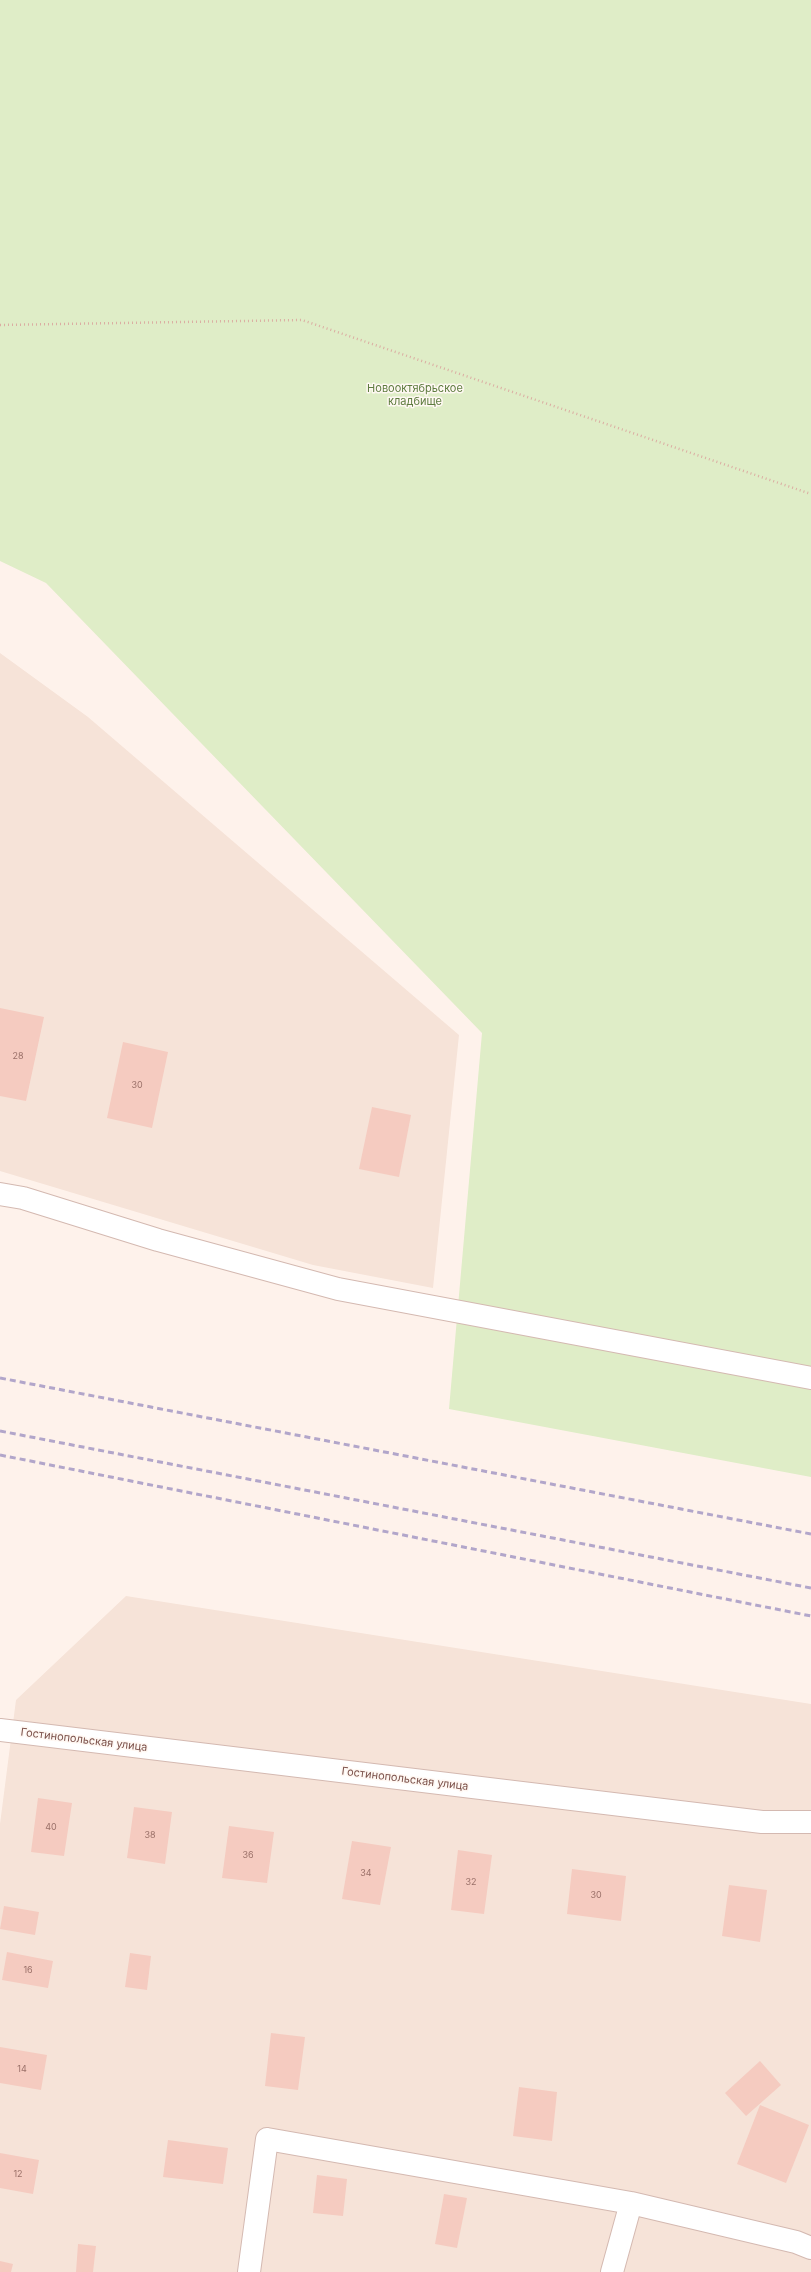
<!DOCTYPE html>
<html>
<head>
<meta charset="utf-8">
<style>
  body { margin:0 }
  canvas { display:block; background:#fef2eb }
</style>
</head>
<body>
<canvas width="811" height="2272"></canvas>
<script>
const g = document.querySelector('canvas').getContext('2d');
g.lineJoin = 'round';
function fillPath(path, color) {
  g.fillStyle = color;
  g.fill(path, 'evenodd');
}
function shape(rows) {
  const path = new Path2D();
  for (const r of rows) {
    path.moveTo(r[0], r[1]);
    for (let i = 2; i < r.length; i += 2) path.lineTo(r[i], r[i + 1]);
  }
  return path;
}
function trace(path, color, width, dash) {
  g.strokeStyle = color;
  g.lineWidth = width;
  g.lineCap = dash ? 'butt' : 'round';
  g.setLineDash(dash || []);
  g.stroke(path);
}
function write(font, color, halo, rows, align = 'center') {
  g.font = font + ' Inter,sans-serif';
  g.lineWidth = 3;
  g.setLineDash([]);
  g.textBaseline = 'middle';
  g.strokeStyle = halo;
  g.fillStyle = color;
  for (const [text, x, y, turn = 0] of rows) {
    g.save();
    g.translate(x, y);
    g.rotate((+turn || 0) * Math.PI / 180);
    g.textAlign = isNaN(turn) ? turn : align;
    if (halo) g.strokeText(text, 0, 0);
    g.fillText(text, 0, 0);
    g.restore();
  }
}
const residential = shape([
  [0,653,88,717,459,1035,433,1288,313,1265,0,1171],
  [126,1596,811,1704,811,2272,0,2272,0,1824,16,1700]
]);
const green = shape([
  [0,0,811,0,811,1477,449,1409,482,1033,46,583,0,561]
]);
const building = shape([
  [0,1008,44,1017,26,1101,0,1096],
  [123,1042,168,1052,152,1128,107,1118],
  [372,1107,411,1115,399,1177,359,1169],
  [38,1798,72,1803,64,1856,31,1852],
  [134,1807,172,1812,165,1864,127,1858],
  [229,1826,274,1832,267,1883,222,1878],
  [352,1841,391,1847,380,1905,342,1899],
  [458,1850,492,1855,484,1914,451,1910],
  [572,1869,626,1876,621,1921,567,1914],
  [729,1885,767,1890,760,1942,722,1936],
  [4,1906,39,1912,35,1935,0,1929],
  [7,1952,53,1961,48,1988,2,1980],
  [130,1953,151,1956,147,1990,125,1987],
  [271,2033,305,2037,298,2090,265,2086],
  [0,2047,47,2055,41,2090,0,2083],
  [760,2061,781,2085,746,2116,725,2093],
  [519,2087,557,2092,552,2141,513,2136],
  [760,2105,809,2125,786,2183,737,2164],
  [168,2140,228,2148,223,2184,163,2177],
  [0,2153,39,2160,33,2194,0,2188],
  [317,2175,347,2179,343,2216,313,2213],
  [444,2194,467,2198,457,2248,435,2244],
  [78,2244,96,2246,93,2272,76,2272],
  [0,2261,13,2264,11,2272,0,2272]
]);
const path = shape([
  [0,325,302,320,811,494]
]);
const minor = shape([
  [0,1194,23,1198,158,1240,338,1289,811,1378],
  [0,1730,762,1822,811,1822],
  [249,2272,267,2139,631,2203,796,2242,811,2248],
  [612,2272,631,2203]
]);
const rail = shape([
  [0,1378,811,1534],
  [0,1431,811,1588],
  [0,1455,811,1616]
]);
const numberNames = [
  ["28",18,1056],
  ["30",137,1085],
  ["40",51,1827],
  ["38",150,1835],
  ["36",248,1855],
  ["34",366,1873],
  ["32",471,1882],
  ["30",596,1895],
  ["16",28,1970],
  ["14",22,2069],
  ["12",18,2174]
];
const parkNames = [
  ["Новооктябрьское",415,389],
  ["кладбище",415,402]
];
const streetNames = [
  ["Гостинопольская улица",84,1740,7],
  ["Гостинопольская улица",405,1779,7]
];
fillPath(residential, '#f6e3d8');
fillPath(green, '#dfedc7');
fillPath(building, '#f5cbc0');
trace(minor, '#d4b9b1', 24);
trace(path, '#dbada2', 2.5, [1, 3]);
trace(minor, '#fff', 22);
trace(rail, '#b2a6ca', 3, [6, 4]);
write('9px', '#9a7068', null, numberNames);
write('11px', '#5e7c3f', '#fff8f3', parkNames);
write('11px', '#7c524b', '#fff8f3', streetNames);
</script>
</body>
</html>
